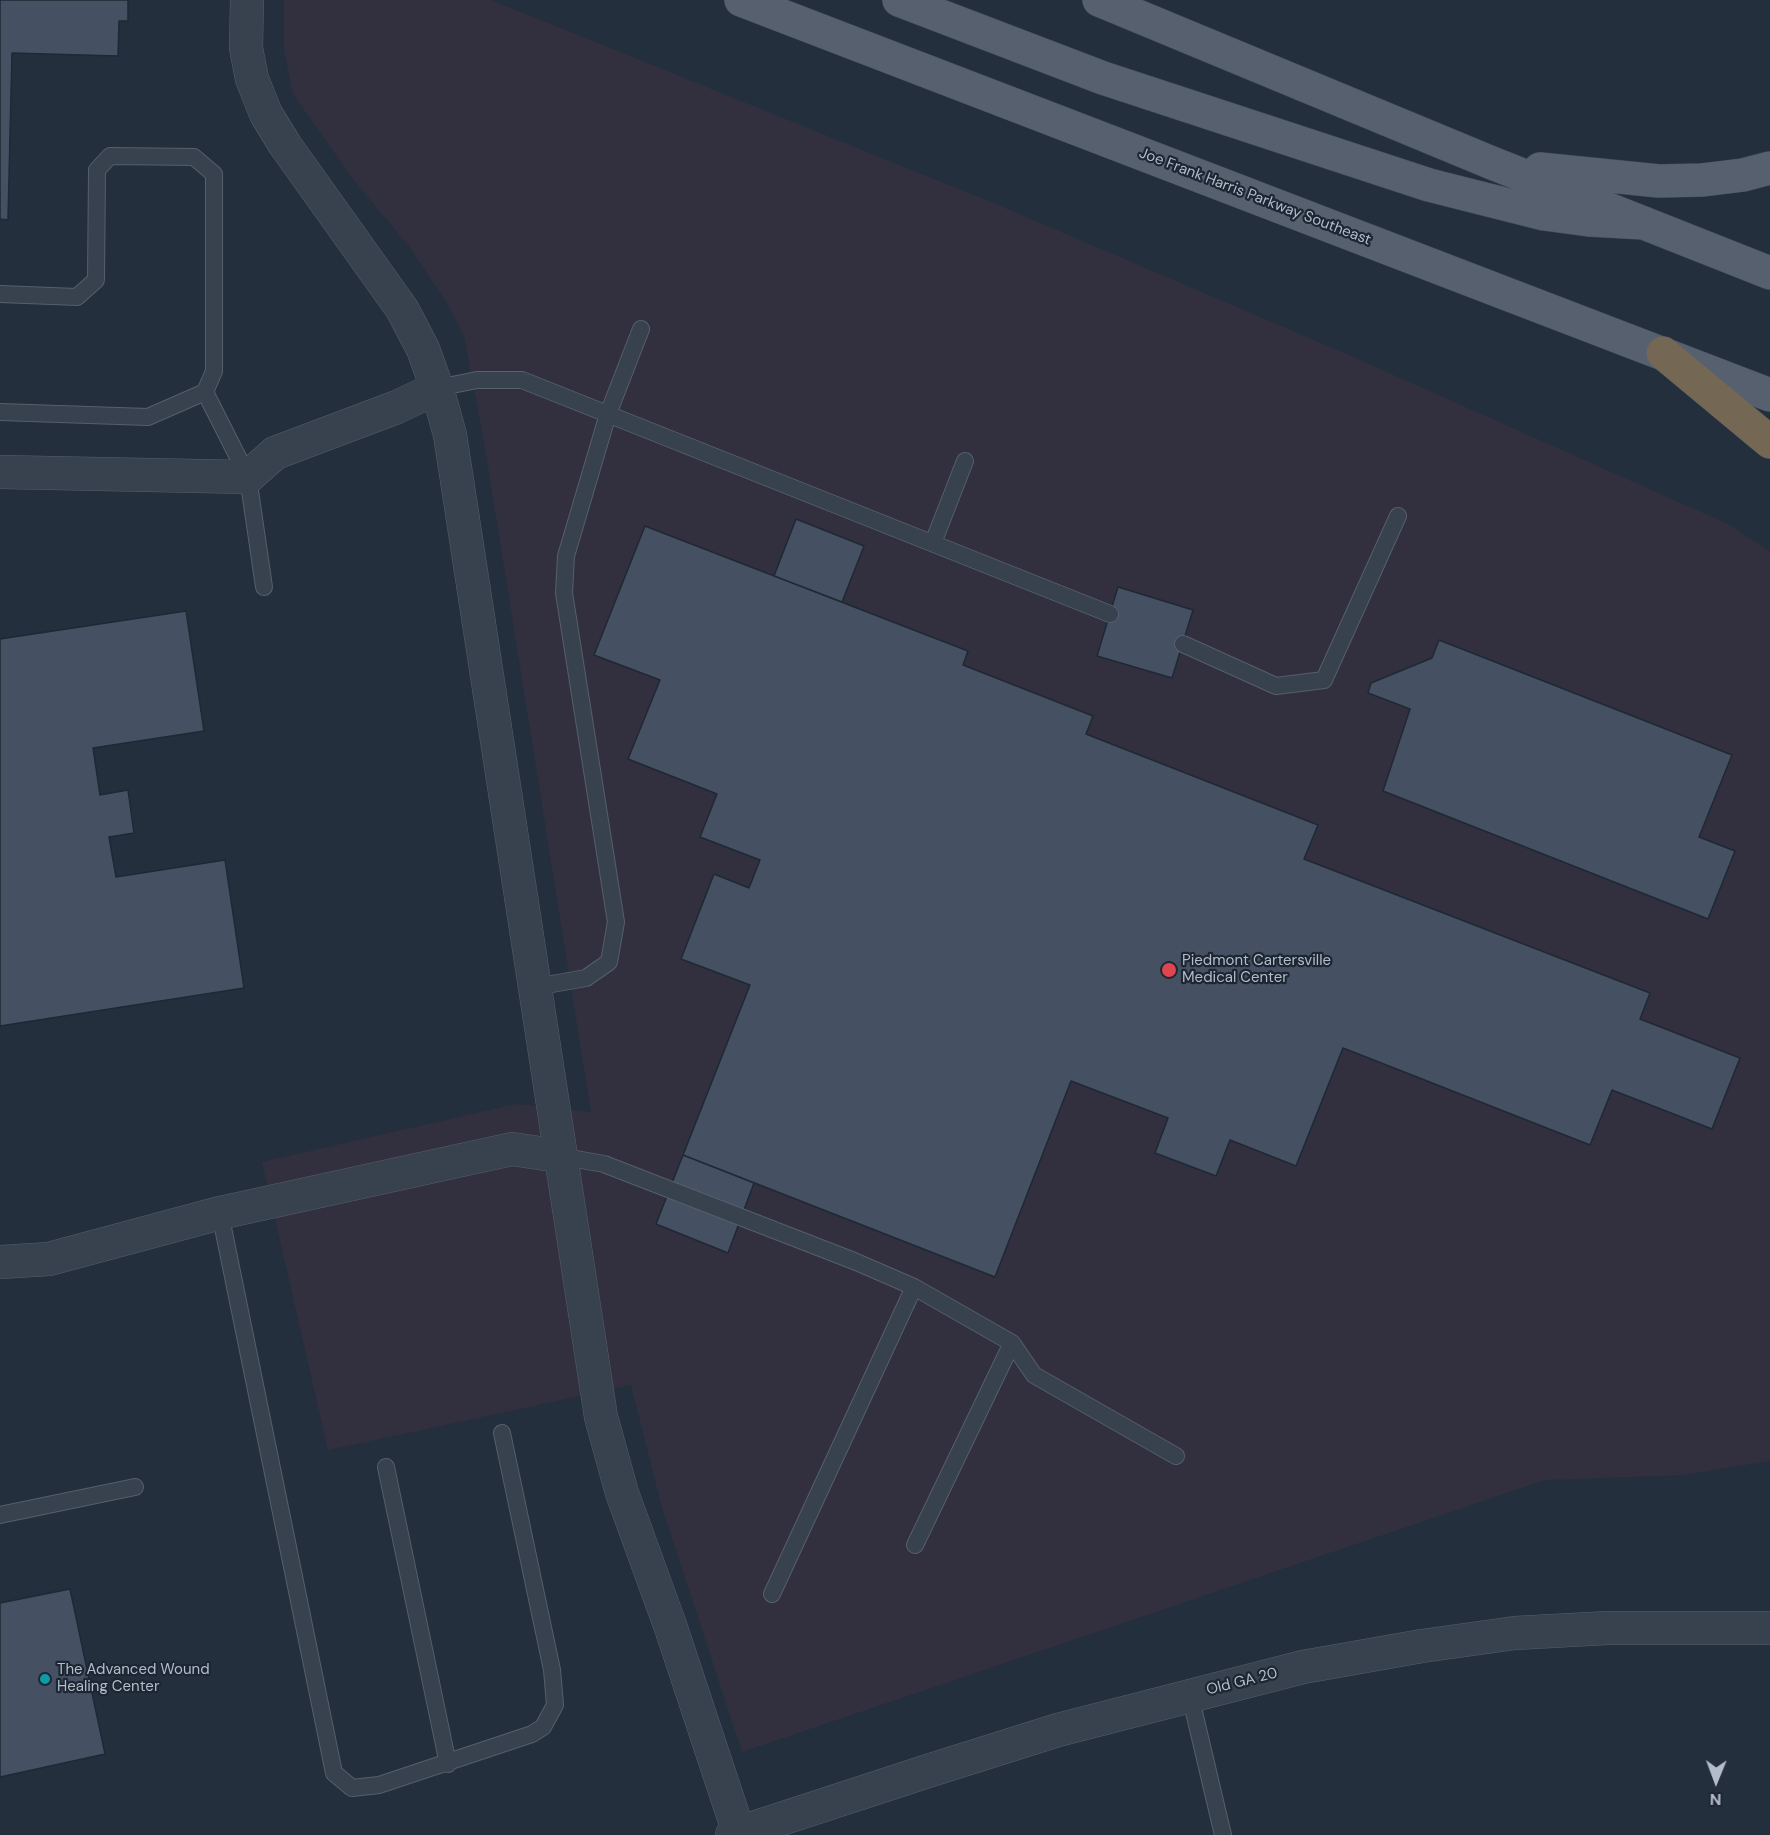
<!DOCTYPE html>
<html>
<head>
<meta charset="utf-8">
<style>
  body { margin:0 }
  #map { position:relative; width:1770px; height:1835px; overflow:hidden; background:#242f3e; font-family:"DM Sans",sans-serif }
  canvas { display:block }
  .north { position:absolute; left:1686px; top:1751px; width:60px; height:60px; -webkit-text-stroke:4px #1d2633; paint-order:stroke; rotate:181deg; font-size:16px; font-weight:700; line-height:24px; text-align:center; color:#b4bcc9 }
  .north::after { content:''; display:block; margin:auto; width:21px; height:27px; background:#b4bcc9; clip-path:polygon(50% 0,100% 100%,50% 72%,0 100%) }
</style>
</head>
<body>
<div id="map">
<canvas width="1770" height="1835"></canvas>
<div class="north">N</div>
</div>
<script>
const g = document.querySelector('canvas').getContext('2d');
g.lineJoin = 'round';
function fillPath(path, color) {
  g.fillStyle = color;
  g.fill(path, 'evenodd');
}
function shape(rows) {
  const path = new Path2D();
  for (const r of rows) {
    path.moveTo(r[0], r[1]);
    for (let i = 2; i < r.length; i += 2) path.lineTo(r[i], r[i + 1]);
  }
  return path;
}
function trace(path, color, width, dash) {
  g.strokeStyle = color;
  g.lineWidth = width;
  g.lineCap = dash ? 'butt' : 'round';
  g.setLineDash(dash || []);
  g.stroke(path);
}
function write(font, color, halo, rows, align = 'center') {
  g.font = font + ' "DM Sans",sans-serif';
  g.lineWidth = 4.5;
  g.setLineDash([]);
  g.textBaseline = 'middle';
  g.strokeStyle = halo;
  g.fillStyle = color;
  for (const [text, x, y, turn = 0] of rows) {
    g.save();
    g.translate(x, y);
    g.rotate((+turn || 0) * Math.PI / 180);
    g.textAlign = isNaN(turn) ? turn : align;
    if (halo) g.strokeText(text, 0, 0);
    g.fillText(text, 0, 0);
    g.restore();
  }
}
const medical = shape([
  [284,0,491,0,986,200,1342,352,1730,525,1770,552,1770,1461,1683,1475,1545,1480,742,1752,661,1504,631,1385,328,1450,262,1162,516,1104,591,1112,485,447,464,336,447,303,409,246,356,183,293,94,284,49]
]);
const building = shape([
  [0,0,128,0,128,21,119,21,118,56,12,53,8,220,0,219,0,0],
  [796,519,864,546,842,602,774,576,796,519],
  [645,526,968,651,963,665,1093,716,1086,734,1318,825,1304,859,1650,993,1640,1019,1740,1058,1712,1129,1612,1090,1590,1145,1343,1048,1296,1166,1230,1140,1216,1176,1155,1153,1168,1118,1071,1081,995,1277,683,1155,750,985,681,959,714,874,749,888,760,860,700,837,717,794,628,759,660,680,594,655,645,526],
  [1118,587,1193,610,1172,678,1097,656,1118,587],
  [186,611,204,731,93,748,100,795,128,790,134,833,109,837,116,877,225,860,244,988,0,1026,0,639,186,611],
  [1439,640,1732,755,1699,837,1735,851,1708,919,1383,791,1410,709,1368,693,1371,683,1432,658,1439,640],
  [683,1155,754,1183,728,1253,656,1224,683,1155],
  [70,1589,105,1754,0,1777,0,1603,70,1589]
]);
const lane = shape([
  [0,294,77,297,96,280,97,170,110,156,194,157,214,174,214,371,205,392,148,417,0,412],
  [437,388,477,380,522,380,1110,614],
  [205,392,248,477,264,587],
  [933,543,965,461],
  [1183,644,1276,686,1324,680,1398,516],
  [535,987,586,978,609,962,616,922,564,593,566,556,608,414,641,329],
  [559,1156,604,1164,854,1261,914,1287,1012,1343,1034,1375,1176,1456],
  [220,1213,334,1773,352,1788,379,1785,532,1734,543,1727,555,1705,552,1670,502,1433],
  [386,1467,448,1764],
  [0,1515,135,1487],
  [915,1545,1012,1343],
  [772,1594,914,1287],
  [1190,1695,1223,1835]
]);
const street = shape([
  [247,0,246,48,252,79,266,114,285,145,402,309,423,349,437,388,450,435,601,1417,622,1493,671,1628,739,1833],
  [0,472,248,477,275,453,397,407,437,388],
  [0,1262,49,1259,220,1213,512,1149,559,1156],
  [732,1835,931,1770,1058,1730,1303,1667,1422,1646,1515,1633,1608,1628,1770,1628]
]);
const primary = shape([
  [741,0,1770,395],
  [899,0,1103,78,1429,185,1544,214,1589,220,1644,223],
  [1099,0,1492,163,1770,273],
  [1540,169,1659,181,1702,180,1743,175,1770,168]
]);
const highway = shape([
  [1663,353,1770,442]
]);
const markers = [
  [1169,970,8,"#e0444e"],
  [45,1679,6,"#0f9aa8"]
];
const streetNames = [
  ["Joe Frank Harris Parkway Southeast",1255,197,21],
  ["Old GA 20",1242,1682,-14]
];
const poiNames = [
  ["Piedmont Cartersville",1182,961],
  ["Medical Center",1182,978],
  ["The Advanced Wound",57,1670],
  ["Healing Center",57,1687]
];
fillPath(medical, '#32303f');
fillPath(building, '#455162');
trace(building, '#1f2835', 1.5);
trace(lane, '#565f6c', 18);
trace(street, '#565f6c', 34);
trace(primary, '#414a57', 34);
trace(highway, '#434c59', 34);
trace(lane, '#38414e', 16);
trace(street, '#38414e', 33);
trace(primary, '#56606e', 33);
trace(highway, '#746855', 33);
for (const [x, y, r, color] of markers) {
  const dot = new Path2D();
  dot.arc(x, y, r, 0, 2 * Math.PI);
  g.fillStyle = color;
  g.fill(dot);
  trace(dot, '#1d2633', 2);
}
write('15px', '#b4bcc9', '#1d2633', streetNames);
write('15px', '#b4bcc9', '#1d2633', poiNames, 'left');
</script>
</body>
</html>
